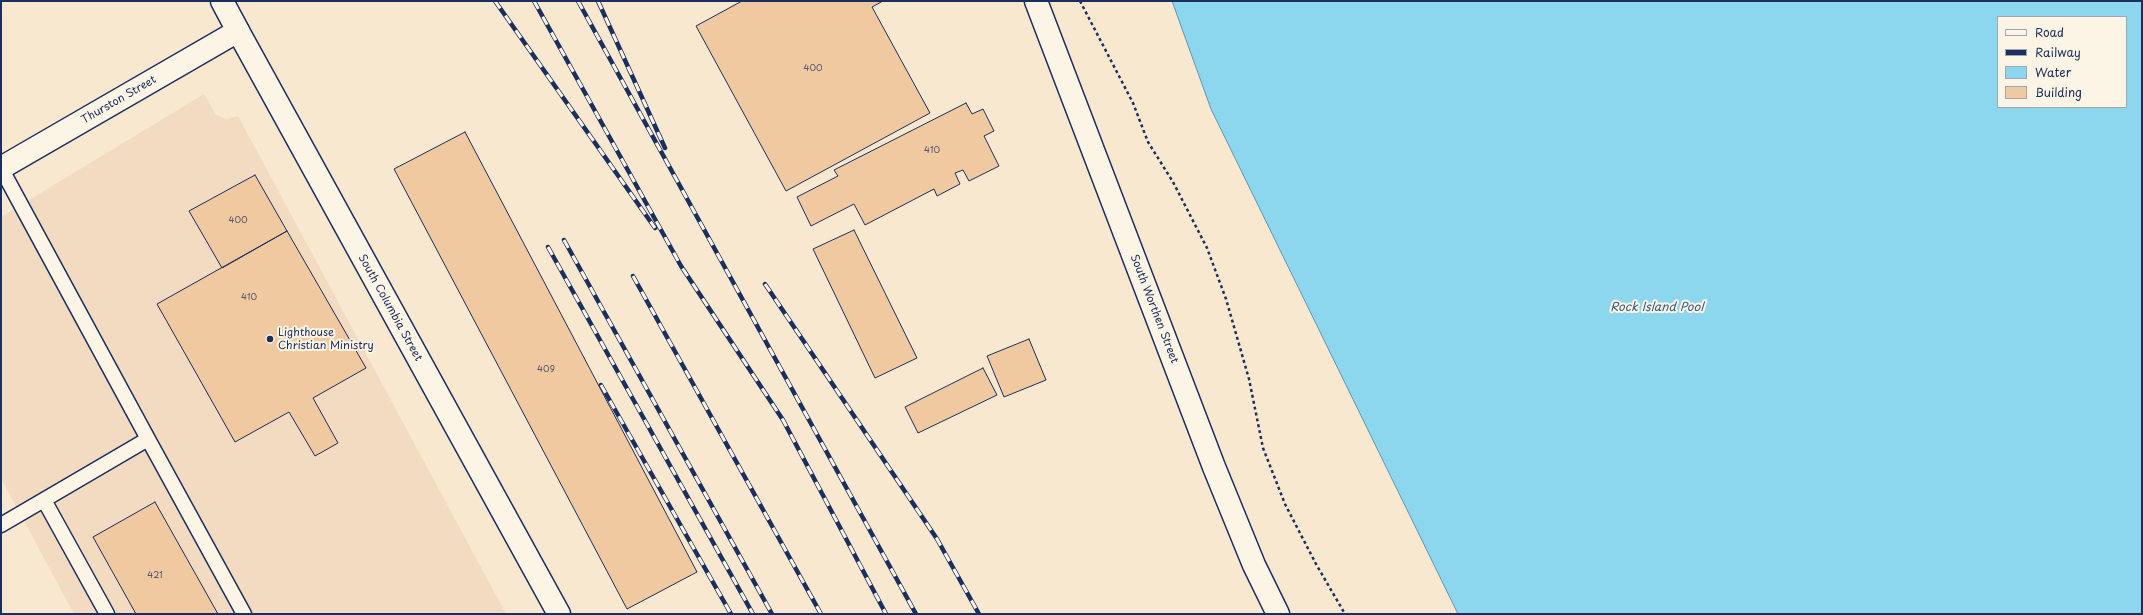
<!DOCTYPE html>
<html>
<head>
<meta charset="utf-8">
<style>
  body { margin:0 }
  #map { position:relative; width:2143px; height:615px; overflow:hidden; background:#f8e8d0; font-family:"Playpen Sans",sans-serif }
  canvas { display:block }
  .frame { position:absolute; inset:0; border:2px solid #1b2f5e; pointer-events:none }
  .legend { position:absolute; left:1997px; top:16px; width:130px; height:92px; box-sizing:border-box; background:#fcf5e5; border:1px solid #a2a6af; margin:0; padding:5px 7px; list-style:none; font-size:12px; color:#1b2f5e }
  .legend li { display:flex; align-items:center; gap:8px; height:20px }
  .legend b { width:20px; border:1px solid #a2a6af }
</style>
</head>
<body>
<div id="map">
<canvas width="2143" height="615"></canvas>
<div class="frame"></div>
<ul class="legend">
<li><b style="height:5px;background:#fcf5e5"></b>Road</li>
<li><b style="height:5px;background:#1b2f5e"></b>Railway</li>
<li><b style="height:11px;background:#8dd7ee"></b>Water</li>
<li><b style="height:11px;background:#f0c9a0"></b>Building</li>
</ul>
</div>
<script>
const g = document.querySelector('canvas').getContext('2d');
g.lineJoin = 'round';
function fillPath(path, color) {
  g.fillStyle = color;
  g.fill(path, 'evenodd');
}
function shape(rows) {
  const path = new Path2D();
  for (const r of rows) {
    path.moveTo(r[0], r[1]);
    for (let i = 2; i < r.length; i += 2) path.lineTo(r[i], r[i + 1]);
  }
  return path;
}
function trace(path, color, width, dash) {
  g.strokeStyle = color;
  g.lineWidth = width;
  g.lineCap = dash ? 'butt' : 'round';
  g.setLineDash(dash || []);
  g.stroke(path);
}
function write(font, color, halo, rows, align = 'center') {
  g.font = font + ' "Playpen Sans",sans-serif';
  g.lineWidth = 4;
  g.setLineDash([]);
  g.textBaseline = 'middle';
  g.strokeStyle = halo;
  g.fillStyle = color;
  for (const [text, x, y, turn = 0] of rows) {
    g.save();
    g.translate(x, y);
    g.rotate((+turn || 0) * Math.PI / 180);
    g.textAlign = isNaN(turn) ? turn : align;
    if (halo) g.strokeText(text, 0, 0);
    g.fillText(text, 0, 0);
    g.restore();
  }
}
const built = shape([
  [204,94,216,115,227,119,238,116,506,614,74,614,1,478,1,217]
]);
const water = shape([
  [1172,1,2142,1,2142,614,1458,614,1211,109,1172,1],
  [1998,17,2126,17,2126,107,1998,107,1998,17]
]);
const building = shape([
  [742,1,883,1,872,7,930,113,786,191,696,26,742,1],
  [966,103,972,114,983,109,994,131,984,136,999,166,969,181,963,170,955,173,960,184,937,196,934,189,865,225,854,204,811,226,797,197,838,176,834,170,966,103],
  [465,132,697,572,627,609,394,169,465,132],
  [255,175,287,231,222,268,189,211,255,175],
  [854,230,917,358,875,378,813,249,854,230],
  [287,231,366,368,313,398,338,443,315,456,289,412,235,442,157,304,287,231],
  [1029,339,1046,380,1004,397,987,356,1029,339],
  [983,368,997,395,918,433,905,407,983,368],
  [155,502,218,614,136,614,93,537,155,502]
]);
const path = shape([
  [1080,1,1133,103,1148,142,1173,182,1207,248,1226,299,1249,379,1263,448,1285,504,1316,564,1345,614]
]);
const service = shape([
  [148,439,244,614],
  [44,500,107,614],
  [1,525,148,439,1,168]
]);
const minor = shape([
  [1036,1,1214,467,1254,565,1278,614]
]);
const tertiary = shape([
  [238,31,559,614]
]);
const secondary = shape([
  [1,168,238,31,222,1]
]);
const rail = shape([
  [495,1,655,228],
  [534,1,681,266,783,420,886,614],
  [578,1,916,614],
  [598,1,665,148],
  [564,240,772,614],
  [548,247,753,614],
  [633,276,821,614],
  [765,284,937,539,979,614],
  [601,385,731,614]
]);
const markers = [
  [270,339,4,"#1b2f5e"]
];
const numberNames = [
  ["400",813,69],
  ["410",932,151],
  ["400",238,221],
  ["410",249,298],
  ["409",546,370],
  ["421",155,576]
];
const streetNames = [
  ["Thurston Street",119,100,-30],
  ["South Columbia Street",390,308,61],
  ["South Worthen Street",1154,309,69]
];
const poiNames = [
  ["Lighthouse",278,333],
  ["Christian Ministry",278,346]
];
const waterNames = [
  ["Rock Island Pool",1657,308]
];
fillPath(built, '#f2dbc0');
fillPath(water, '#8dd7ee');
trace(water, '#5f94b4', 1);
fillPath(building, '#f0c9a0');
trace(building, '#1b2f5e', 1);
trace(service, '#1b2f5e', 17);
trace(minor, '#1b2f5e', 25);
trace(tertiary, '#1b2f5e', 25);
trace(secondary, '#1b2f5e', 25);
trace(path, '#1b2f5e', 2.5, [3, 3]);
trace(service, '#fcf5e5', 14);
trace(minor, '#fcf5e5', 22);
trace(tertiary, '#fcf5e5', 22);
trace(secondary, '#fcf5e5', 22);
trace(rail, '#1b2f5e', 4.5);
trace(rail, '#fcf5e5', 3, [9]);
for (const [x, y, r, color] of markers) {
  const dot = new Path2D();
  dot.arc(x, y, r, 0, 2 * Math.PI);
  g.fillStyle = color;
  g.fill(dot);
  trace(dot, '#fcf5e5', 1.5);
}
write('9px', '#50566e', null, numberNames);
write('11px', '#1b2f5e', '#fcf5e5', streetNames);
write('11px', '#1b2f5e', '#fcf5e5', poiNames, 'left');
write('italic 12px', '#385982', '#fcf5e5', waterNames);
</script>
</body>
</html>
